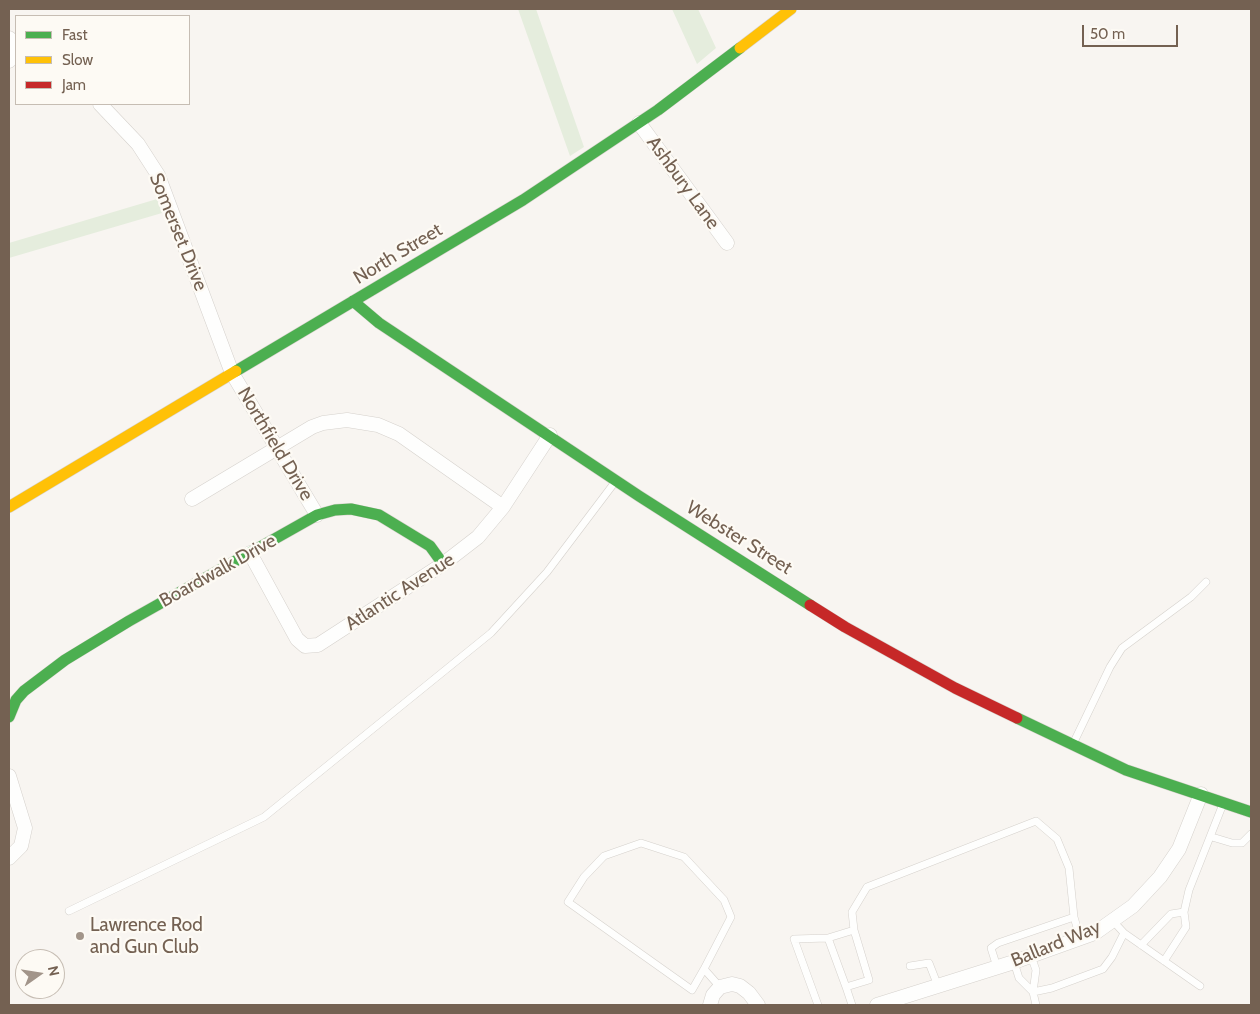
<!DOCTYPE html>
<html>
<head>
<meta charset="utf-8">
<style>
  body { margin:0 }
  #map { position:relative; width:1260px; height:1014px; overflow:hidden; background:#f8f5f1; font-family:Cabin,sans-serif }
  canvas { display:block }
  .frame { position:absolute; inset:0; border:10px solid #746152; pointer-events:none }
  .legend { position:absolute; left:15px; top:15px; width:175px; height:90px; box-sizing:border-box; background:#fdfaf4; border:1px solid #c6bdb3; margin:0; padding:6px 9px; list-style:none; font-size:15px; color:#746152 }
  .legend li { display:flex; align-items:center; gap:10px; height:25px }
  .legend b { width:25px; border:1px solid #c6bdb3 }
  .north { position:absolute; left:15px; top:949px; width:50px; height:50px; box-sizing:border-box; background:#fdfaf4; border:1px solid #c6bdb3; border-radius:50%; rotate:77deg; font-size:14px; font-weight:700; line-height:20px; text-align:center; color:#746152 }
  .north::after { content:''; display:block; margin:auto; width:18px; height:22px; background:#a2958a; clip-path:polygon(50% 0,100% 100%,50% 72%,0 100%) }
  .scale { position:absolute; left:1082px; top:25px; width:96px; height:22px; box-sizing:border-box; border:2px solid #746152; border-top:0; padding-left:6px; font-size:15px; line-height:18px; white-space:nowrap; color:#746152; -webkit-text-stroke:4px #fdfaf4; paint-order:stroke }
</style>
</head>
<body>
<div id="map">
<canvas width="1260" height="1014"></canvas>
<div class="frame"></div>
<ul class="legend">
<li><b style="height:6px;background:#4caf50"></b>Fast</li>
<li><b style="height:6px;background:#ffc107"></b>Slow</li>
<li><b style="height:6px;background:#c62828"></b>Jam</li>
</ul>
<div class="north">N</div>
<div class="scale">50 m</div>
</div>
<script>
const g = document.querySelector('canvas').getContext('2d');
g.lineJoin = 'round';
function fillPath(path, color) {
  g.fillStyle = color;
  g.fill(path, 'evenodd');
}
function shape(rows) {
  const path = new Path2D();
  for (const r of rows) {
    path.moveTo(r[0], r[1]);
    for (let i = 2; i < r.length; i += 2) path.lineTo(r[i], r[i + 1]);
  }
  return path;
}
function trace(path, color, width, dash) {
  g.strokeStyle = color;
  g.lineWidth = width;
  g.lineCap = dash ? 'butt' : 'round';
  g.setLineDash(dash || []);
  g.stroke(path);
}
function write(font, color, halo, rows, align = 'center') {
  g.font = font + ' Cabin,sans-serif';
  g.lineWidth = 4.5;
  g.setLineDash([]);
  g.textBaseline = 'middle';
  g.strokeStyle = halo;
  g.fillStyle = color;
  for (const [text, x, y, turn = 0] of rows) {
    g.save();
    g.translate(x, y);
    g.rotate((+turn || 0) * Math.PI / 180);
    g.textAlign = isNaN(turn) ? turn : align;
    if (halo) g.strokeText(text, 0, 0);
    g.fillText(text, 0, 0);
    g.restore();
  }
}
const green = shape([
  [518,9,536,9,584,147,570,156],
  [672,9,698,9,716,48,697,64],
  [157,199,162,213,9,258,9,243]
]);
const lane = shape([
  [1073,744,1110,667,1122,648,1191,597,1206,582],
  [1212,837,1232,843,1242,843,1251,834],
  [69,911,264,817,491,633,547,572,615,482],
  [1184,912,1189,890,1223,804],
  [854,930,852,912,867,887,1036,821,1057,839,1069,868,1074,917,1080,938],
  [1124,933,1200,986],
  [1141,945,1171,914,1184,912,1186,927,1164,961],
  [1031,956,1036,970,1033,992,1036,1005],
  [1014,962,1019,978,1033,992],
  [910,966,929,963,938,986],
  [997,967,991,948,998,943,1074,917],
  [704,969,692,990,568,902,584,877,604,856,641,843,684,857,724,900,731,917,704,969,720,987],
  [846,987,869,980,854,930,828,938,846,987,852,1005],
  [1033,992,1052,988,1103,969,1112,957,1124,933,1112,920],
  [818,1005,794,939,828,938]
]);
const street = shape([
  [9,38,16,44],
  [9,61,16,52],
  [100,104,138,144,158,175,232,373,317,515],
  [639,123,727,243],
  [192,499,312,427,323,423,347,420,378,425,399,434,503,507],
  [250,553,297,639,305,646,318,645,443,564,478,537,503,507,550,435],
  [9,776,25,828,21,846,9,858],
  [710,1005,713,995,720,987,732,984,740,986,749,993,758,1005],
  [877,1005,1014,962,1095,933,1133,906,1160,877,1179,849,1201,794]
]);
const fast = shape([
  [353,301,379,323,639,496,810,605],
  [236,371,523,200,658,110,740,48],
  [9,717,16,700,24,691,65,660,129,621,317,515,335,510,351,509,379,515,430,546,443,564],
  [1017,718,1126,770,1251,812]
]);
const slow = shape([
  [740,48,791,9],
  [9,507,236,371]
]);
const jam = shape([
  [810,605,845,627,955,688,1017,718]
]);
const markers = [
  [80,936,5,"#a2958a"]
];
const streetNames = [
  ["Ashbury Lane",683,183,54],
  ["Somerset Drive",178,232,68],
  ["North Street",398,254,-31],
  ["Northfield Drive",275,444,59],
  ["Webster Street",739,538,32],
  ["Boardwalk Drive",218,571,-29],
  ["Atlantic Avenue",400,592,-33],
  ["Ballard Way",1056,944,-22]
];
const poiNames = [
  ["Lawrence Rod",90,925],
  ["and Gun Club",90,947]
];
fillPath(green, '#e5eddd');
trace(lane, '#d5d1cc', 8);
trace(street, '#d5d1cc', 15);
trace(fast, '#d6d1cb', 12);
trace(slow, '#d6d1cb', 12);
trace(jam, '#d6d1cb', 12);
trace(lane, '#fefefd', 7);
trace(street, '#fefefd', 14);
trace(fast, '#4caf50', 11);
trace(slow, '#ffc107', 11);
trace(jam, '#c62828', 11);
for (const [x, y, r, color] of markers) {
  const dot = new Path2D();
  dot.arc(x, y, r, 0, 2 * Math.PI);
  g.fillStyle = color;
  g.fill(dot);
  trace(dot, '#fdfaf4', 2);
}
write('19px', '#746152', '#fdfaf4', streetNames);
write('19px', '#746152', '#fdfaf4', poiNames, 'left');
</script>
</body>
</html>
